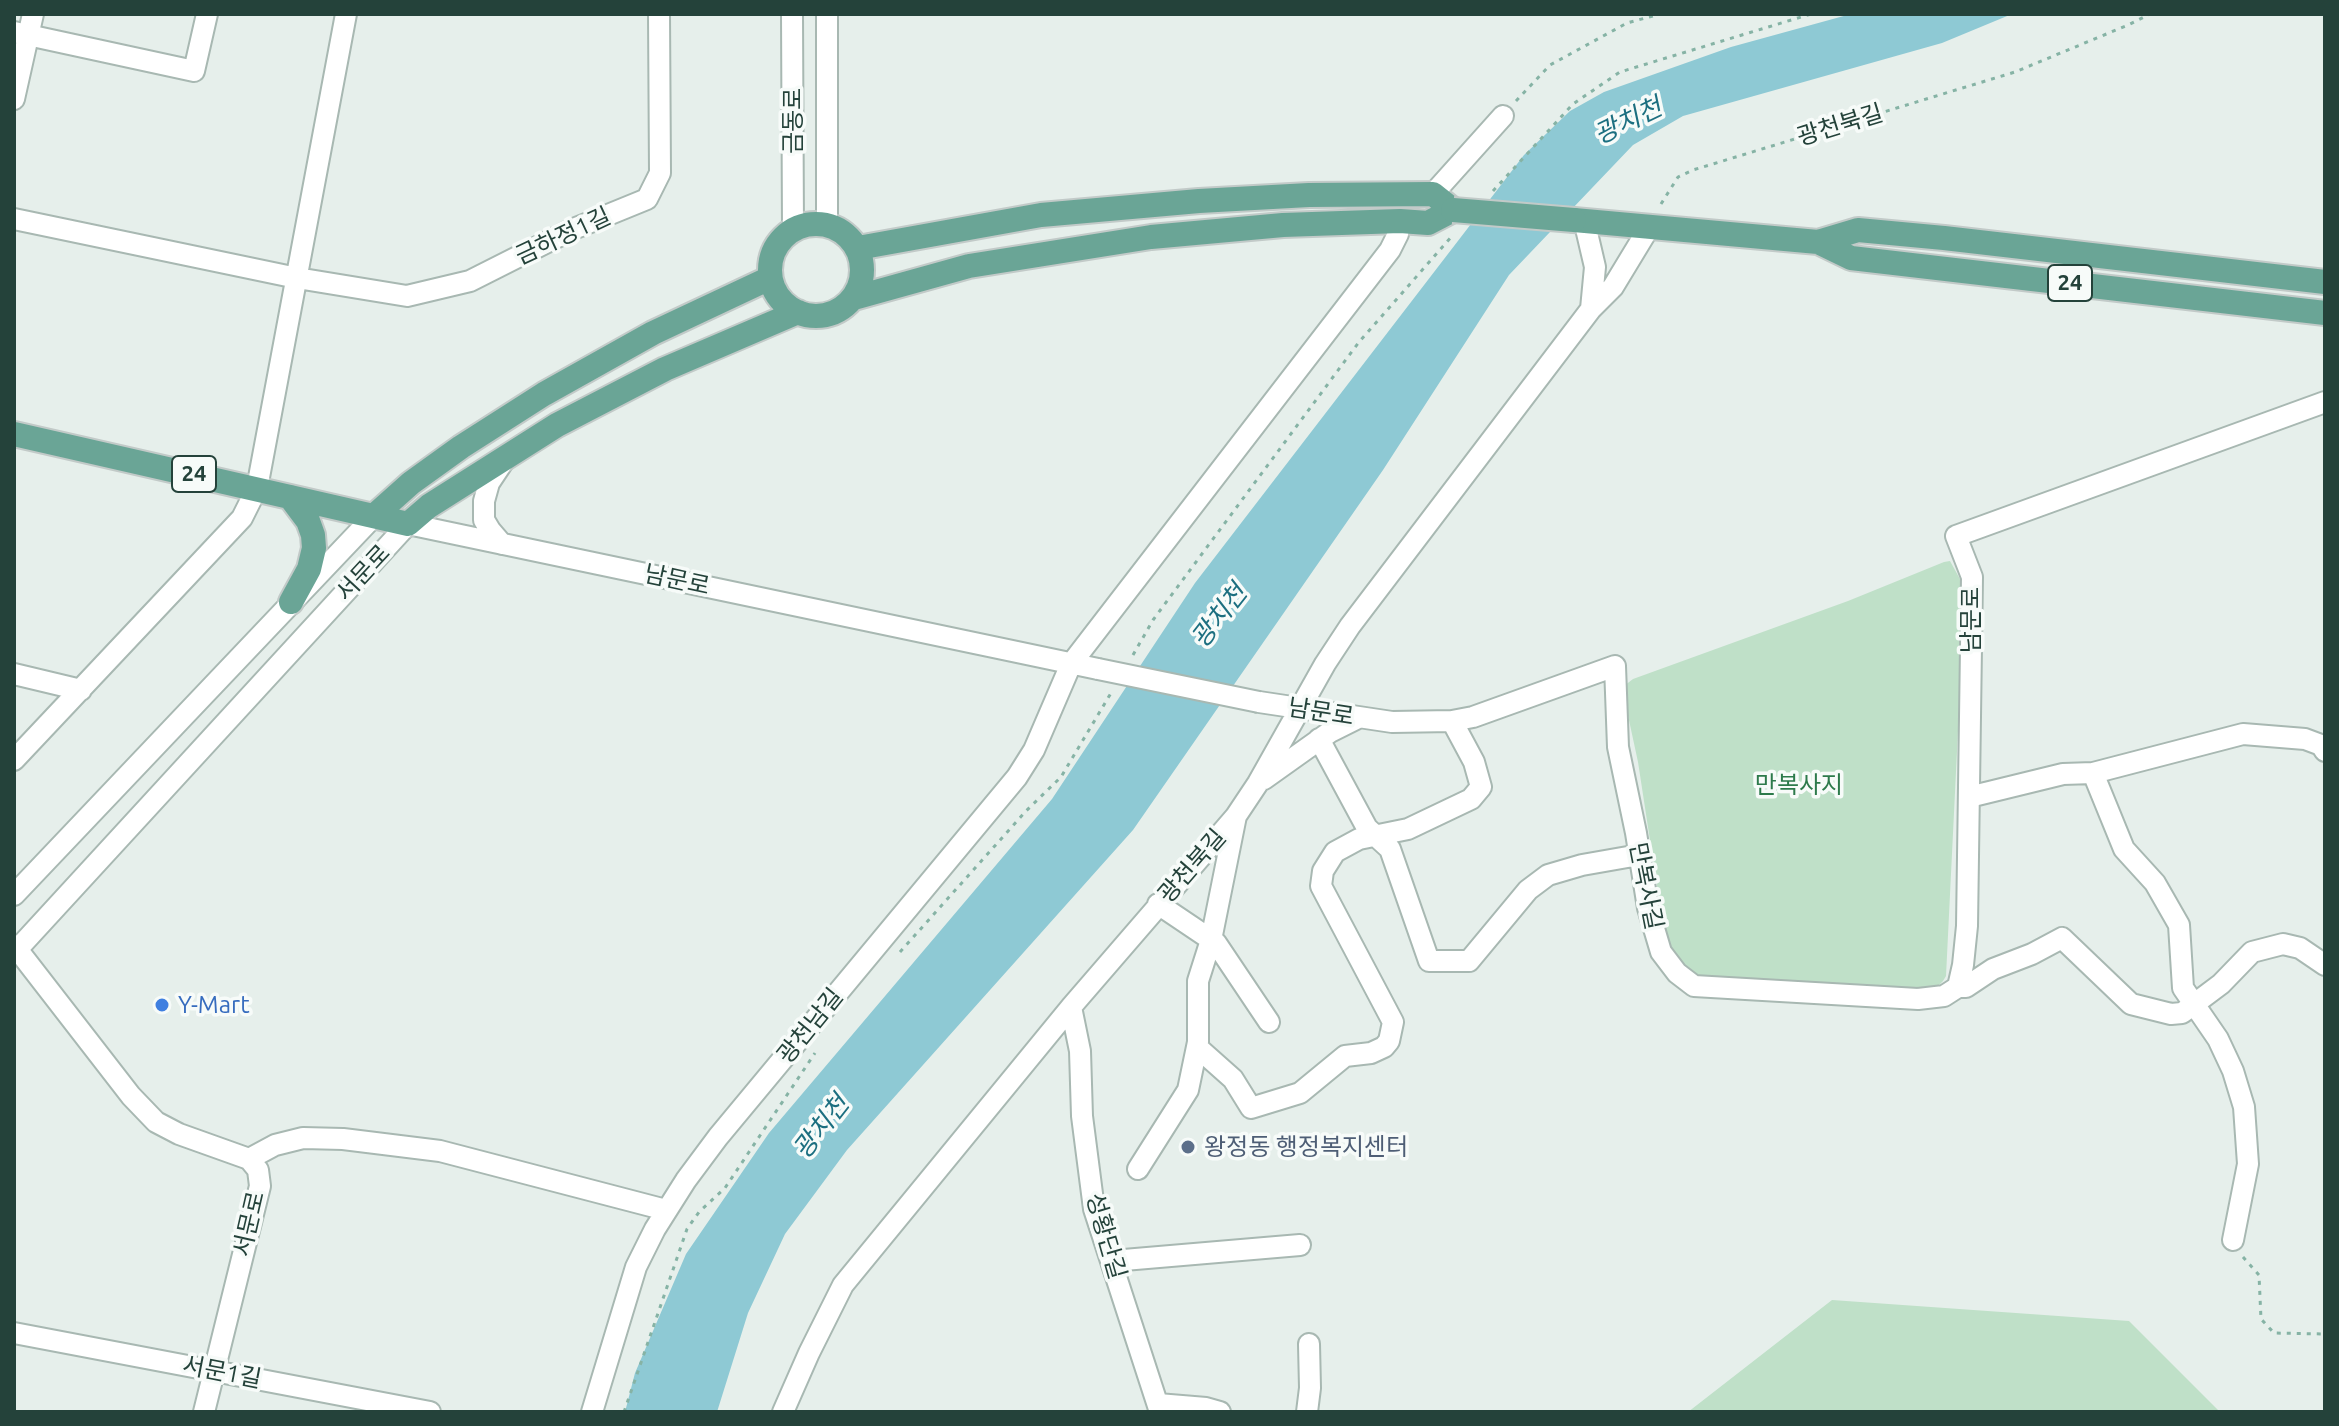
<!DOCTYPE html>
<html>
<head>
<meta charset="utf-8">
<style>
  body { margin:0 }
  #map { position:relative; width:2339px; height:1426px; overflow:hidden; background:#e6efeb; font-family:Ubuntu,sans-serif }
  canvas { display:block }
  .frame { position:absolute; inset:0; border:16px solid #24423a; pointer-events:none }
</style>
</head>
<body>
<div id="map">
<canvas width="2339" height="1426"></canvas>
<div class="frame"></div>
</div>
<script>
const g = document.querySelector('canvas').getContext('2d');
g.lineJoin = 'round';
function fillPath(path, color) {
  g.fillStyle = color;
  g.fill(path, 'evenodd');
}
function shape(rows) {
  const path = new Path2D();
  for (const r of rows) {
    if (r.length === 3) {
      path.moveTo(r[0] + r[2], r[1]);
      path.arc(r[0], r[1], r[2], 0, 2 * Math.PI);
      continue;
    }
    path.moveTo(r[0], r[1]);
    for (let i = 2; i < r.length; i += 2) path.lineTo(r[i], r[i + 1]);
  }
  return path;
}
function trace(path, color, width, dash) {
  g.strokeStyle = color;
  g.lineWidth = width;
  g.lineCap = dash ? 'butt' : 'round';
  g.setLineDash(dash || []);
  g.stroke(path);
}
function write(font, color, halo, rows, align = 'center') {
  g.font = font + ' Ubuntu,"Noto Sans KR",sans-serif';
  g.lineWidth = 7;
  g.setLineDash([]);
  g.textBaseline = 'middle';
  g.strokeStyle = halo;
  g.fillStyle = color;
  for (const [text, x, y, turn = 0] of rows) {
    g.save();
    g.translate(x, y);
    g.rotate((+turn || 0) * Math.PI / 180);
    g.textAlign = isNaN(turn) ? turn : align;
    if (halo) g.strokeText(text, 0, 0);
    g.fillText(text, 0, 0);
    g.restore();
  }
}
const green = shape([
  [1950,561,1965,588,1946,976,1943,981,1933,991,1699,978,1682,966,1672,949,1661,912,1638,762,1624,697,1624,686,1633,679,1848,601,1944,562],
  [1832,1300,2129,1321,2220,1412,1688,1412]
]);
const water = shape([
  [1851,14,2012,14,1942,43,1683,116,1633,145,1509,275,1383,470,1133,830,847,1150,785,1234,748,1313,717,1412,625,1412,635,1373,686,1254,769,1133,1052,799,1195,583,1524,155,1570,111,1604,92,1731,47]
]);
const path = shape([
  [1516,101,1550,65,1627,23,1660,14],
  [1493,191,1573,104,1620,72,1811,14],
  [1661,204,1678,177,1693,170,2015,72,2128,25,2150,14],
  [1133,655,1153,620,1359,342,1453,235],
  [900,952,1026,811,1061,777,1111,693],
  [2243,1257,2259,1275,2261,1319,2274,1333,2325,1334],
  [624,1412,687,1229,699,1212,725,1188,815,1053]
]);
const minor = shape([
  [792,14,793,229],
  [827,14,827,224],
  [14,32,194,71,207,14],
  [14,99,33,14],
  [1433,194,1503,116],
  [14,219,297,278,407,296,470,281,571,230,647,199,660,173,659,14],
  [1584,220,1595,267,1591,309],
  [502,544,490,530,484,520,484,501,489,483,505,459],
  [14,674,81,690],
  [1259,702,1392,722,1452,721,1473,717,1615,666,1618,747,1636,833,1648,908,1661,952,1677,973,1694,986,1918,999,1944,996,1958,987,1963,965,1967,926,1972,577,1956,536,2325,402],
  [1319,739,1367,828,1390,849,1429,961,1469,961,1528,890,1548,875,1582,865,1639,855],
  [14,760,242,518,257,488,346,14],
  [2093,773,2243,734,2305,739,2321,745,2325,751],
  [1264,779,1330,732,1358,718],
  [1969,797,2063,774,2093,773,2124,849,2155,883,2179,925,2183,988,2218,1039,2233,1071,2244,1107,2248,1164,2233,1240],
  [14,895,374,516],
  [1158,904,1216,943,1269,1022],
  [14,945,131,1096,156,1122,179,1134,249,1159,258,1170,260,1186,204,1412],
  [14,953,408,524,1098,669],
  [1958,987,1966,987,1993,969,2032,954,2062,938,2131,1004,2171,1014,2182,1013,2193,1005,2221,984,2252,952,2283,944,2300,948,2325,965],
  [1071,1007,1080,1051,1082,1116,1094,1209,1160,1412],
  [1197,1047,1233,1079,1251,1108,1300,1093,1345,1056,1371,1053,1384,1047,1389,1041,1393,1022,1321,886,1323,871,1335,852,1359,839,1408,829,1471,799,1481,787,1474,762,1452,721],
  [249,1159,275,1145,303,1138,343,1139,440,1151,666,1210],
  [1138,1169,1188,1090,1198,1042,1198,981,1211,940,1236,816],
  [1112,1261,1300,1245],
  [14,1333,430,1412],
  [1158,1404,1206,1408,1220,1412],
  [592,1412,636,1267,655,1229,686,1180,718,1137,1017,777,1034,750,1071,664,1390,250,1398,234,1400,221],
  [783,1412,809,1353,843,1285,1071,1007,1236,816,1258,783,1325,664,1350,626,1591,309,1613,287,1650,226],
  [1307,1412,1310,1388,1309,1344]
]);
const major = shape([
  [1574,220,1818,242,1851,258,2325,313],
  [816,270,46],
  [1818,242,1858,230,1944,238,2325,282],
  [854,298,969,266,1151,237,1283,225,1400,221,1428,223,1453,210,1433,194,1309,195,1199,201,1041,215,858,248],
  [14,434,408,524,429,506,557,425,665,369,798,312],
  [290,497,308,521,313,535,314,548,309,569,291,602],
  [374,516,411,483,461,447,544,394,653,333,770,278]
]);
const minorBridge = shape([
  [1098,669,1259,702]
]);
const majorBridge = shape([
  [1453,210,1574,220]
]);
const markers = [
  [162,1005,8,"#3f7fe0"],
  [1188,1147,8,"#5c6f8a"]
];
const shields = [
  [2070,283,44],
  [194,474,44]
];
const shieldNames = [
  ["24",2070,283],
  ["24",194,474]
];
const streetNames = [
  ["금동로",793,121,-90],
  ["광천북길",1840,125,-17],
  ["금하정1길",563,236,-25],
  ["서문로",363,573,-47],
  ["남문로",677,580,12],
  ["남문로",1971,620,-90],
  ["남문로",1321,712,9],
  ["광천북길",1192,866,-49],
  ["만복사길",1646,886,79],
  ["광천남길",810,1026,-51],
  ["서문로",249,1224,-77],
  ["성황단길",1106,1236,74],
  ["서문1길",222,1372,11]
];
const parkNames = [
  ["만복사지",1799,785]
];
const shopNames = [
  ["Y-Mart",178,1005]
];
const serviceNames = [
  ["왕정동 행정복지센터",1204,1147]
];
const waterNames = [
  ["광치천",1628,121,-26],
  ["광치천",1219,616,-52],
  ["광치천",821,1127,-52]
];
fillPath(green, '#bfe0c8');
fillPath(water, '#8ec9d4');
trace(minor, '#a8b8b2', 24);
trace(major, '#c2cac8', 28);
trace(path, '#86b3a5', 3, [4, 6]);
trace(minor, '#fff', 20);
trace(major, '#6aa596', 24);
trace(minorBridge, '#a8b8b2', 24, []);
trace(majorBridge, '#c2cac8', 28, []);
trace(minorBridge, '#fff', 20);
trace(majorBridge, '#6aa596', 24);
for (const [x, y, r, color] of markers) {
  const dot = new Path2D();
  dot.arc(x, y, r, 0, 2 * Math.PI);
  g.fillStyle = color;
  g.fill(dot);
  trace(dot, '#f7fbf9', 3);
}
for (const [x, y, w] of shields) {
  const box = new Path2D();
  box.roundRect(x - w / 2, y - 18, w, 36, 6);
  g.fillStyle = '#f7fbf9';
  g.fill(box);
  trace(box, '#24423a', 2);
}
write('bold 22px', '#24423a', null, shieldNames);
write('24px', '#24423a', '#f7fbf9', streetNames);
write('24px', '#2d7a4b', '#f7fbf9', parkNames);
write('24px', '#366cbe', '#f7fbf9', shopNames, 'left');
write('24px', '#4e5e75', '#f7fbf9', serviceNames, 'left');
write('italic 26px', '#1c6f80', '#f7fbf9', waterNames);
</script>
</body>
</html>
